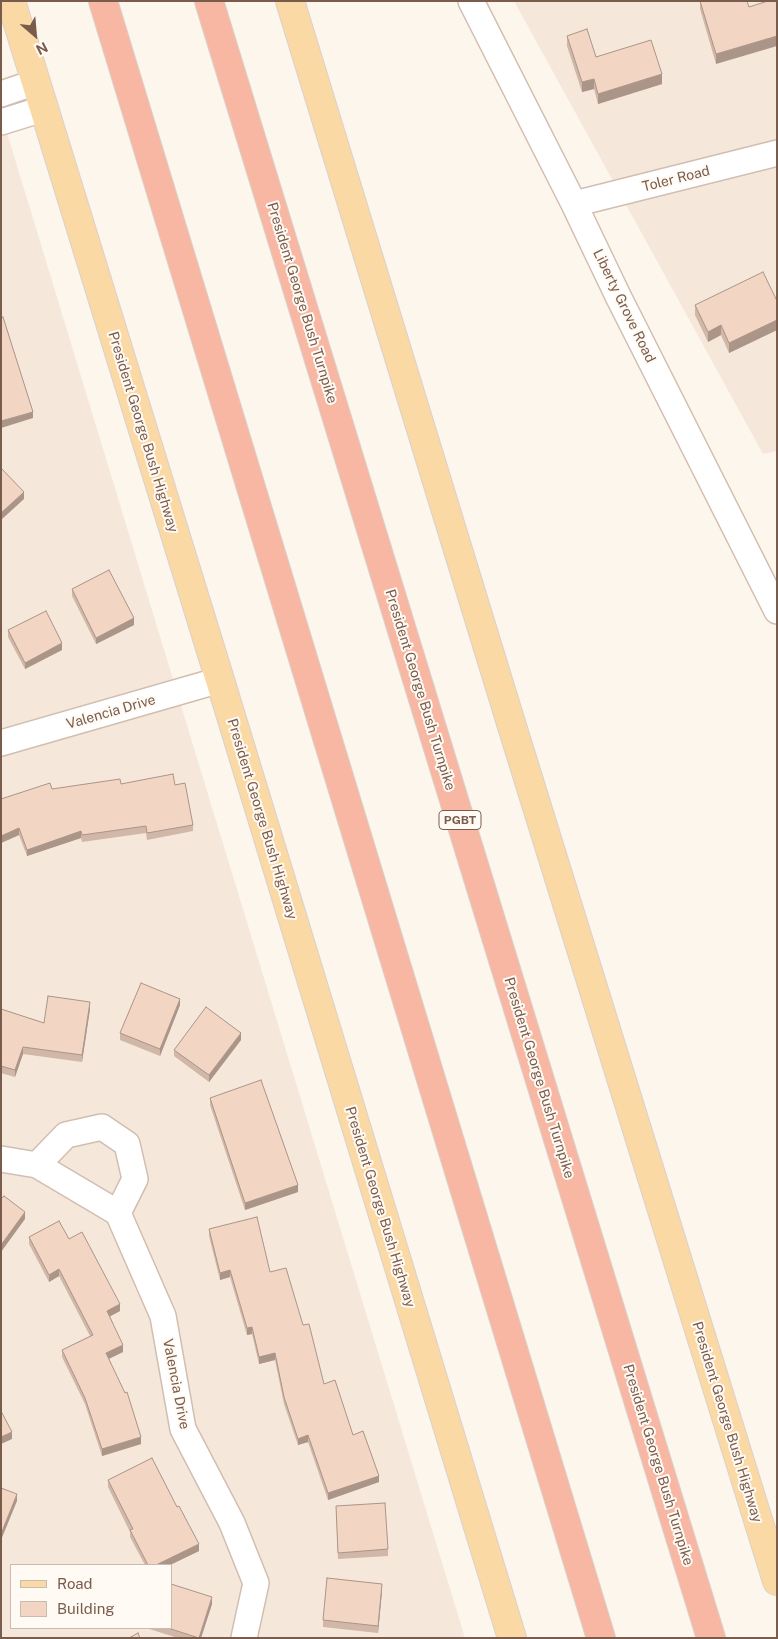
<!DOCTYPE html>
<html>
<head>
<meta charset="utf-8">
<style>
  body { margin:0 }
  #map { position:relative; width:778px; height:1639px; overflow:hidden; background:#fdf6ec; font-family:"Public Sans",sans-serif }
  canvas { display:block }
  .frame { position:absolute; inset:0; border:2px solid #7a5c4d; pointer-events:none }
  .legend { position:absolute; left:10px; top:1564px; width:162px; height:65px; box-sizing:border-box; background:#fffaf3; border:1px solid #cabbb1; margin:0; padding:6px 9px; list-style:none; font-size:15px; color:#7a5c4d }
  .legend li { display:flex; align-items:center; gap:10px; height:25px }
  .legend b { width:25px; border:1px solid #cabbb1 }
  .north { position:absolute; left:10px; top:10px; width:50px; height:50px; -webkit-text-stroke:4px #fffaf3; paint-order:stroke; rotate:153deg; font-size:14px; font-weight:700; line-height:20px; text-align:center; color:#7a5c4d }
  .north::after { content:''; display:block; margin:auto; width:18px; height:22px; background:#7a5c4d; clip-path:polygon(50% 0,100% 100%,50% 72%,0 100%) }
</style>
</head>
<body>
<div id="map">
<canvas width="778" height="1639"></canvas>
<div class="frame"></div>
<ul class="legend">
<li><b style="height:6px;background:#fbd9a5"></b>Road</li>
<li><b style="height:14px;background:#f3d5c3"></b>Building</li>
</ul>
<div class="north">N</div>
</div>
<script>
const g = document.querySelector('canvas').getContext('2d');
g.lineJoin = 'round';
function fillPath(path, color) {
  g.fillStyle = color;
  g.fill(path, 'evenodd');
}
function shape(rows) {
  const path = new Path2D();
  for (const r of rows) {
    path.moveTo(r[0], r[1]);
    for (let i = 2; i < r.length; i += 2) path.lineTo(r[i], r[i + 1]);
  }
  return path;
}
function trace(path, color, width, dash) {
  g.strokeStyle = color;
  g.lineWidth = width;
  g.lineCap = dash ? 'butt' : 'round';
  g.setLineDash(dash || []);
  g.stroke(path);
}
function write(font, color, halo, rows, align = 'center') {
  g.font = font + ' "Public Sans",sans-serif';
  g.lineWidth = 4;
  g.setLineDash([]);
  g.textBaseline = 'middle';
  g.strokeStyle = halo;
  g.fillStyle = color;
  for (const [text, x, y, turn = 0] of rows) {
    g.save();
    g.translate(x, y);
    g.rotate((+turn || 0) * Math.PI / 180);
    g.textAlign = isNaN(turn) ? turn : align;
    if (halo) g.strokeText(text, 0, 0);
    g.fillText(text, 0, 0);
    g.restore();
  }
}
const residential = shape([
  [514,1,777,1,777,451,763,454],
  [1,113,200,768,465,1638,1,1638],
  [11,1565,171,1565,171,1628,11,1628]
]);
const minor = shape([
  [471,1,574,204,618,296,777,611],
  [1,94,36,82],
  [1,122,43,109],
  [574,204,777,153],
  [1,743,220,680],
  [1,1159,37,1165,118,1213,163,1316,183,1429,232,1523,256,1583,244,1638],
  [37,1165,66,1135,102,1127,127,1144,135,1179,118,1213]
]);
const major = shape([
  [11,1,220,680,512,1638],
  [290,1,511,723,777,1581]
]);
const highway = shape([
  [103,1,601,1638],
  [209,1,711,1638]
]);
const wall = shape([
  [700,1,747,1,716,64,700,9],
  [567,36,596,57,662,84,598,104,594,89,582,92,567,46],
  [777,301,777,330,729,353,721,335,708,342,695,315,695,305],
  [72,589,134,625,96,644,72,596],
  [8,630,62,650,25,669,8,637],
  [121,784,175,785,193,825,193,831,147,840,146,833,82,842,81,838,27,856,19,835,1,843,52,789],
  [180,1005,160,1056,120,1040,120,1033],
  [1,1009,44,1023,90,1009,82,1062,23,1054,15,1077,1,1073],
  [241,1040,209,1082,174,1056,174,1050],
  [210,1098,298,1192,245,1210,210,1105],
  [209,1229,270,1272,303,1325,324,1384,379,1482,328,1500,308,1442,298,1445,284,1404,275,1360,259,1364,252,1334,247,1335,230,1277,220,1280,209,1236],
  [29,1237,69,1239,120,1311,110,1316,123,1352,109,1359,141,1444,102,1456,85,1404,62,1357,62,1350,90,1336,59,1276,49,1282,29,1244],
  [108,1480,177,1507,199,1551,170,1565,145,1565,130,1537,130,1532,108,1487],
  [336,1506,388,1549,388,1556,338,1559],
  [382,1591,378,1633,323,1627,323,1620],
  [212,1604,201,1638,178,1638,146,1628,171,1628]
]);
const shadedWall = shape([
  [777,36,777,46,716,64,716,54],
  [662,74,662,84,598,104,598,94],
  [594,79,594,89,582,92,582,82],
  [777,320,777,330,729,353,729,343],
  [721,325,721,335,708,342,708,332],
  [33,412,33,418,1,428,1,421],
  [24,492,24,499,1,520,1,513],
  [134,618,134,625,96,644,96,638],
  [62,643,62,650,25,669,25,663],
  [19,828,19,835,1,843,1,836],
  [81,831,81,838,27,856,27,850],
  [180,999,180,1005,160,1056,160,1049],
  [90,1002,90,1009,82,1062,82,1055],
  [241,1033,241,1040,209,1082,209,1075],
  [23,1047,23,1054,15,1077,15,1070],
  [298,1185,298,1192,245,1210,245,1203],
  [25,1212,25,1219,1,1252,1,1245],
  [59,1269,59,1276,49,1282,49,1275],
  [230,1270,230,1277,220,1280,220,1273],
  [120,1304,120,1311,107,1318,107,1311],
  [252,1327,252,1334,247,1335,247,1328],
  [123,1345,123,1352,106,1360,106,1353],
  [275,1353,275,1360,259,1364,259,1357],
  [12,1432,12,1439,1,1444,1,1437],
  [308,1435,308,1442,298,1445,298,1439],
  [141,1437,141,1444,102,1456,102,1449],
  [379,1476,379,1482,328,1500,328,1493],
  [17,1494,17,1501,1,1540,1,1534],
  [199,1544,199,1551,170,1565,156,1565],
  [382,1584,382,1591,378,1633,378,1626],
  [212,1597,212,1604,201,1638,199,1638]
]);
const building = shape([
  [700,1,747,1,749,7,768,1,777,1,777,36,716,54,700,1],
  [587,29,596,57,651,40,662,74,598,94,594,79,582,82,567,36,587,29],
  [763,272,777,301,777,320,729,343,721,325,708,332,695,305,763,272],
  [3,317,33,412,1,421,1,318,3,317],
  [1,468,24,492,1,513,1,468],
  [109,570,134,618,96,638,72,589,109,570],
  [46,611,62,643,25,663,8,630,46,611],
  [173,774,175,785,185,783,193,825,147,833,146,826,82,835,81,831,27,850,19,828,1,836,1,799,50,783,52,789,120,779,121,784,173,774],
  [141,983,180,999,160,1049,120,1033,141,983],
  [48,996,90,1002,82,1055,23,1047,15,1070,1,1066,1,1009,44,1023,48,996],
  [206,1007,241,1033,209,1075,174,1050,206,1007],
  [261,1080,298,1185,245,1203,210,1098,261,1080],
  [4,1196,25,1212,1,1245,1,1199,4,1196],
  [257,1217,270,1272,286,1268,303,1325,309,1324,324,1384,335,1380,353,1435,363,1431,379,1476,328,1493,308,1435,298,1439,284,1397,275,1353,259,1357,252,1327,247,1328,230,1270,220,1273,209,1229,257,1217],
  [59,1221,69,1239,82,1232,120,1304,107,1311,123,1345,106,1353,125,1393,127,1392,141,1437,102,1449,85,1398,62,1350,93,1335,59,1269,49,1275,29,1237,59,1221],
  [1,1411,12,1432,1,1437,1,1411],
  [152,1458,177,1507,179,1506,199,1544,156,1565,148,1565,130,1530,133,1529,108,1480,152,1458],
  [1,1488,17,1494,1,1534,1,1488],
  [385,1503,388,1549,338,1553,336,1506,385,1503],
  [327,1578,382,1584,378,1626,323,1620,327,1578],
  [171,1584,212,1597,199,1638,168,1628,171,1628,171,1584],
  [138,1633,140,1638,129,1638,138,1633]
]);
const shields = [
  [460,820,42]
];
const shieldNames = [
  ["PGBT",460,820]
];
const streetNames = [
  ["Toler Road",676,179,-14],
  ["President George Bush Turnpike",302,303,73],
  ["Liberty Grove Road",624,306,64],
  ["President George Bush Highway",143,432,73],
  ["President George Bush Turnpike",420,690,73],
  ["Valencia Drive",111,712,-16],
  ["President George Bush Highway",262,819,73],
  ["President George Bush Turnpike",539,1078,73],
  ["President George Bush Highway",380,1207,73],
  ["Valencia Drive",176,1384,79],
  ["President George Bush Highway",727,1422,73],
  ["President George Bush Turnpike",658,1465,73]
];
fillPath(residential, '#f5e8da');
trace(minor, '#d1beb0', 28);
trace(major, '#dad1cd', 30);
trace(highway, '#dad1cd', 30);
trace(minor, '#fff', 25);
trace(major, '#fbd9a5', 28);
trace(highway, '#f7b7a3', 28);
fillPath(wall, '#d1b7a8');
fillPath(shadedWall, '#aa9588');
fillPath(building, '#f3d5c3');
trace(building, '#aa9588', 1);
for (const [x, y, w] of shields) {
  const box = new Path2D();
  box.roundRect(x - w / 2, y - 9.5, w, 19, 4);
  g.fillStyle = '#fffaf3';
  g.fill(box);
  trace(box, '#7a5c4d', 1);
}
write('bold 12px', '#7a5c4d', null, shieldNames);
write('14px', '#7a5c4d', '#fffaf3', streetNames);
</script>
</body>
</html>
